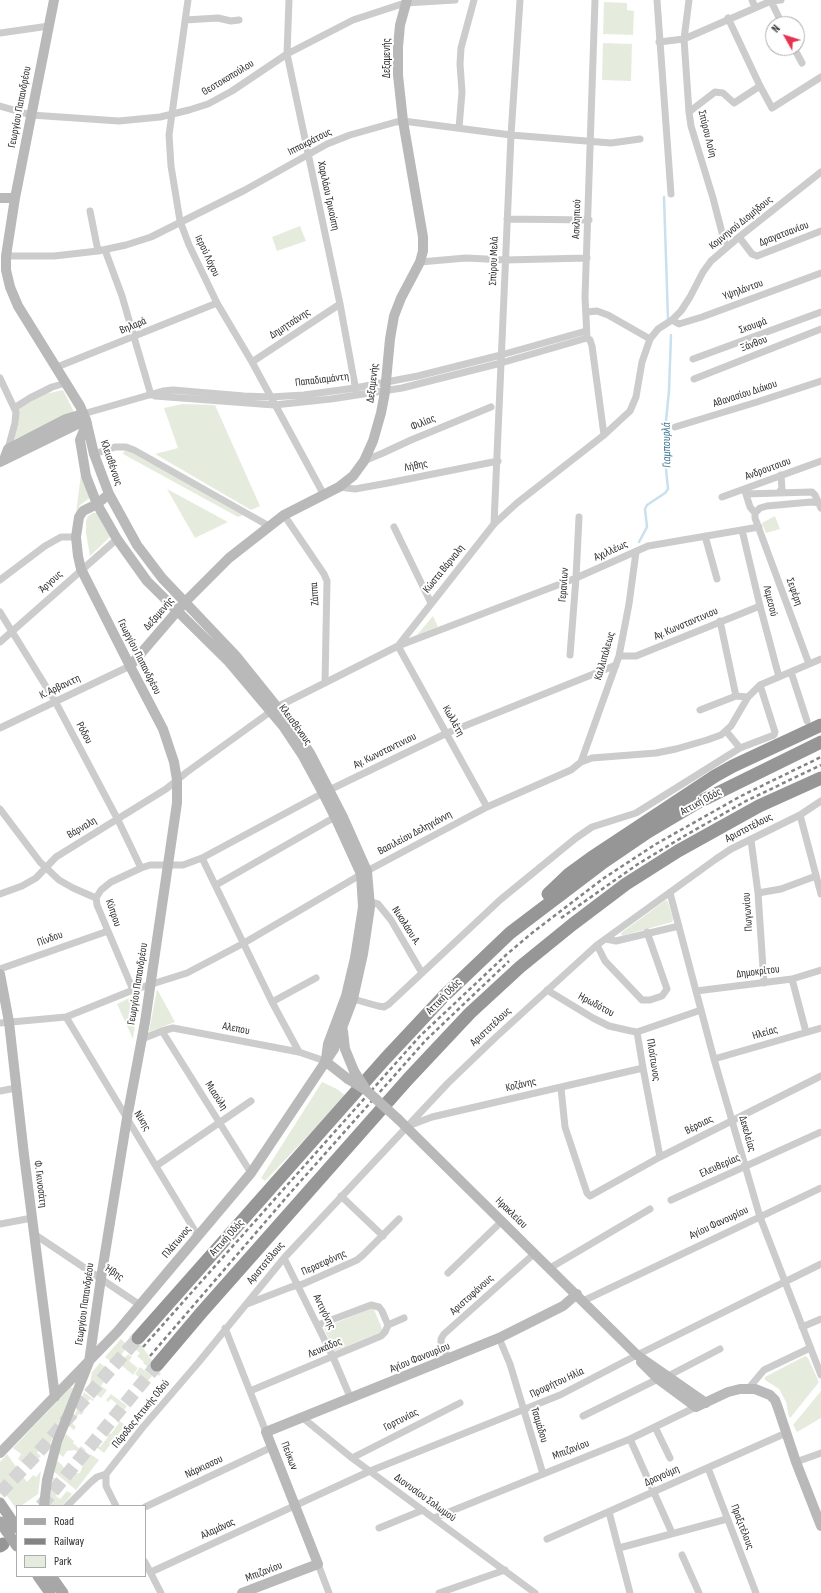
<!DOCTYPE html>
<html>
<head>
<meta charset="utf-8">
<style>
  body { margin:0 }
  #map { position:relative; width:821px; height:1593px; overflow:hidden; background:#fff; font-family:"Sofia Sans Condensed",sans-serif }
  canvas { display:block }
  .legend { position:absolute; left:16px; top:1505px; width:130px; height:72px; box-sizing:border-box; background:#fff; border:1px solid #acacac; margin:0; padding:5px 7px; list-style:none; font-size:12px; color:#2f2f2f }
  .legend li { display:flex; align-items:center; gap:8px; height:20px }
  .legend b { width:20px; border:1px solid #acacac }
  .north { position:absolute; left:765px; top:16px; width:40px; height:40px; box-sizing:border-box; background:#fff; border:1px solid #acacac; border-radius:50%; rotate:309deg; font-size:11px; font-weight:700; line-height:16px; text-align:center; color:#2f2f2f }
  .north::after { content:''; display:block; margin:auto; width:14px; height:18px; background:#e5324f; clip-path:polygon(50% 0,100% 100%,50% 72%,0 100%) }
</style>
</head>
<body>
<div id="map">
<canvas width="821" height="1593"></canvas>
<ul class="legend">
<li><b style="height:5px;background:#a7a7a7"></b>Road</li>
<li><b style="height:5px;background:#848484"></b>Railway</li>
<li><b style="height:11px;background:#e6ecdd"></b>Park</li>
</ul>
<div class="north">N</div>
</div>
<script>
const g = document.querySelector('canvas').getContext('2d');
g.lineJoin = 'round';
function fillPath(path, color) {
  g.fillStyle = color;
  g.fill(path, 'evenodd');
}
function shape(rows) {
  const path = new Path2D();
  for (const r of rows) {
    path.moveTo(r[0], r[1]);
    for (let i = 2; i < r.length; i += 2) path.lineTo(r[i], r[i + 1]);
  }
  return path;
}
function trace(path, color, width, dash) {
  g.strokeStyle = color;
  g.lineWidth = width;
  g.lineCap = dash ? 'butt' : 'round';
  g.setLineDash(dash || []);
  g.stroke(path);
}
function write(font, color, halo, rows, align = 'center') {
  g.font = font + ' "Sofia Sans Condensed",sans-serif';
  g.lineWidth = 4;
  g.setLineDash([]);
  g.textBaseline = 'middle';
  g.strokeStyle = halo;
  g.fillStyle = color;
  for (const [text, x, y, turn = 0] of rows) {
    g.save();
    g.translate(x, y);
    g.rotate((+turn || 0) * Math.PI / 180);
    g.textAlign = isNaN(turn) ? turn : align;
    if (halo) g.strokeText(text, 0, 0);
    g.fillText(text, 0, 0);
    g.restore();
  }
}
const green = shape([
  [604,2,627,3,627,10,634,11,633,35,603,34],
  [603,43,632,44,631,81,602,80],
  [300,226,306,241,277,251,272,237],
  [63,390,74,412,14,440,19,421,17,409,45,394],
  [182,404,215,405,260,506,251,510,155,454,178,448,164,408],
  [125,449,243,515,238,517,123,454],
  [81,474,91,497,80,505,76,513],
  [167,489,228,522,195,538],
  [93,513,100,513,112,535,90,556,86,533,86,521,88,516],
  [775,516,780,529,766,533,762,523],
  [433,616,438,627,417,635],
  [666,900,668,902,673,919,672,922,622,936,621,933],
  [157,989,175,1022,149,1032],
  [131,997,138,1002,133,1039,117,1004],
  [322,1082,337,1089,346,1096,265,1181,261,1178],
  [373,1307,383,1331,334,1352,324,1328],
  [133,1333,161,1374,159,1376,143,1363,144,1362,137,1356,140,1353,130,1345,133,1341,129,1337],
  [121,1339,128,1346,114,1364,105,1357],
  [128,1354,132,1357,129,1361,138,1368,133,1375,120,1364],
  [805,1356,808,1358,819,1382,791,1417,789,1417,786,1402,779,1389,765,1380,765,1377],
  [100,1363,109,1370,101,1379,104,1382,101,1386,107,1390,101,1398,89,1389,92,1372],
  [140,1367,152,1376,146,1383,135,1374],
  [71,1387,73,1388,69,1400,47,1451,41,1447,37,1453,41,1456,30,1469,18,1459,21,1454,13,1448],
  [821,1391,821,1418,797,1432,793,1425],
  [84,1392,94,1400,93,1401,90,1399,81,1409,84,1412,81,1415,79,1414,72,1423,76,1427,74,1430,70,1427],
  [111,1394,127,1406,122,1413,120,1411,122,1408,111,1399,108,1402,106,1400],
  [117,1419,125,1425,104,1453,95,1446,97,1444,100,1447,108,1437,105,1434,107,1431,111,1434,119,1423,116,1421],
  [66,1434,74,1441,73,1443,79,1448,81,1446,86,1450,82,1455,75,1450,67,1451,63,1457,58,1453],
  [7,1454,27,1482,33,1475,36,1477,41,1471,38,1494,21,1506,17,1506,17,1510,0,1486,0,1462],
  [90,1454,99,1460,76,1490,53,1471,56,1460,62,1465,68,1474,80,1473,84,1462],
  [52,1476,59,1482,55,1487,59,1491,56,1496,60,1499,67,1491,72,1494,62,1506,49,1506]
]);
const stream = shape([
  [664,197,668,319],
  [639,542,647,527,645,509,647,505,665,493,668,489,665,459,666,420,669,391,671,335]
]);
const highwayTunnel = shape([
  [0,1493,36,1455,138,1338],
  [41,1506,157,1365]
]);
const street = shape([
  [188,0,169,135,171,166,180,221,189,245,217,303,252,362,324,495],
  [289,0,287,54,340,304,356,391],
  [595,0,585,297,587,338,590,340,592,346,604,435],
  [657,0,671,194],
  [689,0,684,39,689,112,691,126,713,198,726,248],
  [752,0,755,7],
  [771,1,782,24],
  [728,18,760,86,772,108,821,77],
  [185,20,218,18,231,21,239,20],
  [0,33,49,26],
  [659,42,684,39,771,1,781,0],
  [794,48,802,63],
  [0,106,31,115,119,121,160,117,189,110,208,104,232,91,287,54,353,20,405,3,455,0],
  [689,112,715,92,723,93,734,103,760,86],
  [459,128,462,92,460,64,461,48,474,0],
  [90,211,98,251],
  [507,219,589,220],
  [739,237,752,254,757,256,821,231],
  [105,250,122,296,151,395],
  [6,256,54,256,98,251,126,245,151,237,245,190,327,144,350,135,396,122,403,121,511,135,611,143,640,139],
  [420,262,466,258,505,260,587,258],
  [586,312,597,311,608,315,650,339],
  [672,320,679,324,702,317,821,273],
  [693,359,821,312],
  [252,362,340,304],
  [57,367,217,303],
  [0,378,16,412,15,423,8,449],
  [694,379,821,329],
  [155,396,274,405,331,399,402,388,501,363,587,338],
  [14,408,30,398,52,387,66,383],
  [83,414,163,391,173,390,244,396,270,397,304,395,355,388,418,376,501,355,586,331],
  [675,427,757,402,821,381],
  [94,454,115,447,126,447,134,450,269,526],
  [364,461,383,453,411,440,491,407],
  [339,487,355,489,388,483,498,461],
  [745,491,750,507,755,513],
  [778,493,812,492,815,495,821,508],
  [746,494,778,493,782,489,781,475],
  [722,497,821,461],
  [284,515,324,574,327,581,325,683],
  [494,524,511,135,520,0],
  [394,527,431,603],
  [742,530,760,606,779,677],
  [705,536,717,579],
  [0,580,45,546,61,537,76,537],
  [0,612,55,701,118,820,141,868],
  [720,621,736,696],
  [0,642,117,539],
  [398,646,494,524,517,503,604,435,630,411,636,397,642,362,650,339,658,329,672,320,681,311,690,297,703,272,711,261,739,237,821,172],
  [398,646,487,807],
  [570,655,576,578,579,517],
  [619,656,636,656,760,606],
  [809,664,755,518,755,513,760,508,767,506,811,502,821,503],
  [791,672,807,721],
  [700,710,736,696,748,697],
  [0,728,130,666],
  [726,731,740,748],
  [581,762,619,656,629,604,636,552],
  [0,809,40,862,59,880,73,888,96,898],
  [800,815,821,894],
  [751,840,758,893,764,983],
  [202,858,272,1002,299,1052],
  [216,885,335,817],
  [670,893,714,1059,760,1217,821,1375],
  [758,893,781,889,816,876],
  [0,894,22,886,36,878,56,857,166,789,187,772,277,707,398,646,576,578,648,546,759,527],
  [96,898,101,890,111,882,141,868,150,865,183,865,202,858,323,793,447,733,616,665],
  [96,898,97,905,133,990],
  [367,901,378,904,391,920,422,973],
  [606,939,616,941,679,926],
  [597,945,605,961,642,1000,650,1000,662,996,667,989,647,932],
  [0,969,108,931],
  [792,979,806,1032],
  [547,990,593,1018,609,1026,631,1031,637,1032,701,1010],
  [696,991,792,979,821,970],
  [353,999,378,1006,384,1007,389,1004,500,900,576,838,592,827,636,813,740,748,774,735,775,732,760,685],
  [272,1002,316,978],
  [66,1017,198,1236],
  [0,1023,66,1017,133,990,187,973,244,943,367,871,487,807,571,770,581,762,592,758,656,753,676,749,707,740,721,735,731,726,748,697,760,685,821,659],
  [162,1031,251,1173],
  [637,1032,643,1068,660,1157],
  [142,1039,162,1031,173,1028,299,1052,325,1061],
  [714,1059,821,1028],
  [561,1088,565,1127,587,1193,590,1196,660,1157,821,1076],
  [0,1091,16,1088],
  [408,1126,432,1117,643,1068],
  [156,1166,251,1101],
  [341,1196,383,1236],
  [671,1200,821,1132],
  [0,1224,32,1218],
  [34,1234,140,1305],
  [284,1258,333,1357,351,1399],
  [550,1268,650,1209],
  [448,1273,502,1221],
  [583,1301,821,1188],
  [247,1304,291,1287,303,1284,357,1260,363,1255,399,1219],
  [318,1325,371,1305,379,1307,382,1311,388,1325],
  [802,1327,821,1319],
  [225,1328,266,1432],
  [499,1338,510,1364,543,1474],
  [449,1360,441,1343,441,1339,444,1334,535,1253],
  [668,1376,720,1349],
  [748,1389,764,1370,810,1348],
  [250,1391,381,1336,385,1332,388,1325,404,1318],
  [583,1416,658,1379],
  [303,1418,352,1458,535,1593],
  [655,1427,670,1458],
  [630,1439,672,1533],
  [352,1458,460,1403],
  [796,1462,821,1453],
  [708,1468,756,1593],
  [106,1474,106,1486,116,1506],
  [67,1506,91,1482,97,1477,106,1474,143,1427,198,1363,284,1258,448,1083,496,1037,597,945,716,859,731,849,800,815,821,801],
  [145,1507,272,1447],
  [609,1512,630,1593],
  [434,1518,630,1439,696,1407],
  [379,1528,423,1510],
  [547,1539,786,1433],
  [619,1548,727,1519],
  [682,1555,699,1593],
  [145,1562,161,1593],
  [318,1564,329,1593],
  [151,1572,370,1471,560,1395,637,1355,821,1264],
  [439,1593,505,1570]
]);
const secondary = shape([
  [0,198,15,198],
  [87,423,80,440,86,476,97,504,117,539,147,581,229,662,283,726,303,756,323,793,335,817,361,874,363,907,355,958,346,996,328,1044,326,1059],
  [4,460,8,449,66,419,83,414],
  [0,462,86,420],
  [130,666,185,602,229,558,284,515,339,487,353,476,364,461,373,441,381,413,385,392,390,339,394,316,401,298,420,262,423,251,423,237,403,121,398,75,398,47,400,25,407,0],
  [0,974,9,1022,24,1155,55,1397],
  [343,1031,345,1049,354,1071],
  [325,1061,348,1079],
  [398,1119,637,1355,706,1403],
  [641,1362,658,1379,696,1407,728,1392,740,1389,755,1389,770,1395,775,1400,778,1408,796,1462,821,1526],
  [0,1453,118,1331,251,1173,334,1049,353,999,363,954,370,907,367,871,343,817,310,753,289,722,236,656,162,578,137,545,109,494,94,454,86,420,80,406,18,306,10,287,6,270,6,256,15,198,54,0],
  [44,1506,47,1480,57,1442,89,1362,101,1278,127,1118,145,1022,177,803,177,780,174,762,163,729,130,666,81,569,78,556,76,537,79,517,83,511,97,504,109,494],
  [242,1593,318,1564,266,1432,499,1338,563,1306,577,1294]
]);
const primary = shape([
  [38,1576,50,1593],
  [51,1576,63,1593]
]);
const highway = shape([
  [548,894,569,874,591,858,715,776,733,766,821,725],
  [138,1338,385,1059,444,996,510,933,601,864,648,832,697,803,821,742],
  [157,1365,201,1313,408,1079,470,1013,520,967,573,924,626,884,678,851,759,806,821,778],
  [0,1546,3,1544]
]);
const rail = shape([
  [561,918,638,864,686,835,746,801,821,765],
  [143,1347,420,1036,506,955,532,933,604,878,656,844,741,796,821,757],
  [150,1356,291,1192,426,1040,509,961]
]);
const secondaryBridge = shape([
  [354,1071,365,1088],
  [348,1079,366,1090,398,1119]
]);
const primaryBridge = shape([
  [0,1503,17,1528],
  [0,1522,17,1546]
]);
const streetNames = [
  ["Δεξαμενής",387,58,-90],
  ["Θεοτοκοπούλου",228,78,-31],
  ["Γεωργίου Παπανδρέου",20,107,-79],
  ["Σπύρου Λούη",707,134,76],
  ["Ιπποκράτους",310,142,-27],
  ["Χαριλάου Τρικούπη",328,196,78],
  ["Ασκληπιού",577,219,-88],
  ["Κομνηνού Διομήδους",741,223,-39],
  ["Δραγατσανίου",784,234,-21],
  ["Ιερού Λόχου",207,256,65],
  ["Σπύρου Μελά",494,261,-88],
  ["Υψηλάντου",743,290,-20],
  ["Δημητσάνης",290,324,-33],
  ["Βηλαρά",133,326,-22],
  ["Σκουφά",753,326,-20],
  ["Ξάνθου",754,344,-21],
  ["Παπαδιαμάντη",322,380,-7],
  ["Δεξαμενής",373,383,-83],
  ["Αθανασίου Διάκου",745,394,-18],
  ["Φιλίας",423,423,-22],
  ["Κλεισθένους",111,463,71],
  ["Λήθης",416,466,-12],
  ["Ανδρουτσιου",768,469,-20],
  ["Αχιλλέως",611,551,-24],
  ["Κώστα Βάρναλη",444,569,-51],
  ["Άργους",51,582,-42],
  ["Γερανίων",564,585,-86],
  ["Σεφέρη",794,592,70],
  ["Ζάππα",315,594,-94],
  ["Λεμεσού",770,601,76],
  ["Δεξαμενής",159,614,-49],
  ["Αγ. Κωνσταντινιου",686,624,-23],
  ["Καλλιπόλεως",605,656,-74],
  ["Γεωργίου Παπανδρέου",139,657,63],
  ["Κ. Αρβανιτη",60,687,-25],
  ["Κωλλέτη",453,721,61],
  ["Κλεισθένους",295,725,54],
  ["Ρόδου",84,733,62],
  ["Αγ. Κωνσταντινιου",385,751,-26],
  ["Αττική Οδός",701,802,-29],
  ["Βάρναλη",82,828,-30],
  ["Αριστοτέλους",749,828,-27],
  ["Βασιλείου Δεληγιάννη",415,833,-28],
  ["Πωγωνίου",748,912,-94],
  ["Κύπρου",113,913,71],
  ["Νικολάου Α.",406,926,57],
  ["Πίνδου",50,939,-19],
  ["Δημοκρίτου",758,972,-7],
  ["Γεωργίου Παπανδρέου",138,984,-81],
  ["Αττική Οδός",444,997,-46],
  ["Ηρωδότου",596,1005,28],
  ["Αριστοτέλους",491,1027,-43],
  ["Αλεπου",236,1029,11],
  ["Ηλείας",765,1033,-16],
  ["Πλούτωνος",653,1060,81],
  ["Κοζάνης",521,1085,-13],
  ["Μιαούλη",216,1096,57],
  ["Νίκης",142,1121,59],
  ["Βέροιας",699,1125,-27],
  ["Δεκελείας",747,1134,74],
  ["Ελευθερίας",720,1166,-24],
  ["Φ. Γκινοσάτη",40,1184,83],
  ["Ηρακλείου",511,1213,44],
  ["Αγίου Φανουρίου",719,1223,-25],
  ["Αττική Οδός",227,1238,-48],
  ["Πλάτωνος",177,1242,-50],
  ["Αριστοτέλους",266,1263,-50],
  ["Περσεφόνης",324,1263,-24],
  ["Ήβης",114,1273,34],
  ["Αριστοφάνους",472,1295,-42],
  ["Γεωργίου Παπανδρέου",85,1304,-82],
  ["Αντιγόνης",324,1312,64],
  ["Λευκάδος",325,1348,-23],
  ["Αγίου Φανουρίου",420,1358,-22],
  ["Προφήτου Ηλία",557,1383,-25],
  ["Πάροδος Αττικής Οδού",141,1414,-51],
  ["Γορτυνίας",401,1420,-27],
  ["Τσαμάδου",539,1425,73],
  ["Μπιζανίου",571,1450,-21],
  ["Πεύκων",289,1456,69],
  ["Νάρκισσου",204,1467,-25],
  ["Δραγούμη",662,1476,-24],
  ["Διονυσίου Σολωμού",425,1498,36],
  ["Πραξιτέλους",742,1527,69],
  ["Αλαμάνας",218,1529,-25],
  ["Μπιζανίου",264,1572,-21]
];
const waterNames = [
  ["Γιαμπουρλά",667,445,-91]
];
fillPath(green, '#e6ecdd');
trace(stream, '#c9e1ec', 2.5);
trace(highwayTunnel, '#d5d5d5', 13, [13, 6]);
trace(street, '#ccc', 7);
trace(secondary, '#b9b9b9', 10);
trace(primary, '#a7a7a7', 11);
trace(highway, '#969696', 13);
trace(rail, '#848484', 2.5, [4, 3]);
trace(secondaryBridge, '#b9b9b9', 10);
trace(primaryBridge, '#a7a7a7', 11);
write('11px', '#2f2f2f', '#fff', streetNames);
write('italic 12px', '#3d7891', '#fff', waterNames);
</script>
</body>
</html>
